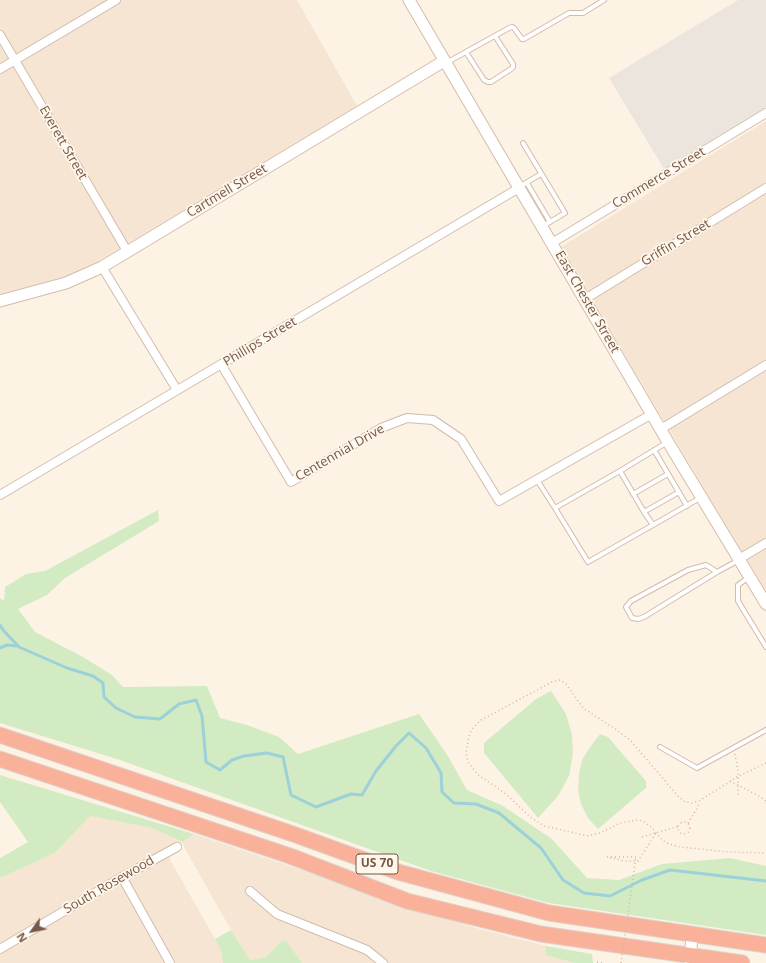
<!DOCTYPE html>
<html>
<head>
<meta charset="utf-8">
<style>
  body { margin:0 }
  #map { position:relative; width:766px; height:963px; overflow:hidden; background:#fdf3e4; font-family:"Open Sans",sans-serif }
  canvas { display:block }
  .north { position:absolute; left:12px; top:911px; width:40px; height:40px; -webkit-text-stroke:3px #fff7eb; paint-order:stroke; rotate:237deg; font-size:11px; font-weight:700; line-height:16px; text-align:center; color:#765848 }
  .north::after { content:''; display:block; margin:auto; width:14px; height:18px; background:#765848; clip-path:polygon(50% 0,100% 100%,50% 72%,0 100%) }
</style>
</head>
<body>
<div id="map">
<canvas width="766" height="963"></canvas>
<div class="north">N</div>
</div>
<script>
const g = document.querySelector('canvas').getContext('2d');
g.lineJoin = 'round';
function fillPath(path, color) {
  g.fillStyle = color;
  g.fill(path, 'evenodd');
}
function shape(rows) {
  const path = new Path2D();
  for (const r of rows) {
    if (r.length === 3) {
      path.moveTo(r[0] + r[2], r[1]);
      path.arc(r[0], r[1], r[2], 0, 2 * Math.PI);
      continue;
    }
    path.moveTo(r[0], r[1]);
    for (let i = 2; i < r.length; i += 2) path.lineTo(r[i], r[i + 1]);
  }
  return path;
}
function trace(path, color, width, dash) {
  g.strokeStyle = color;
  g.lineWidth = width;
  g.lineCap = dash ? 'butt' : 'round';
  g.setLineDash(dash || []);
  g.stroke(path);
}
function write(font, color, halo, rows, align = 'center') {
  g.font = font + ' "Open Sans",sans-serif';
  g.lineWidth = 3.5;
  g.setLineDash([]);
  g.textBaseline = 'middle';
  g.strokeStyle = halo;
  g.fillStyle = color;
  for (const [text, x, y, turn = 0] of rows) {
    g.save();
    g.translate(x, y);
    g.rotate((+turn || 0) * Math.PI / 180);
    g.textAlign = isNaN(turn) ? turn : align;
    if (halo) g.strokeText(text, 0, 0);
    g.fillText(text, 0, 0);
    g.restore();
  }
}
const residential = shape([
  [0,0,297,0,357,106,102,259,71,275,0,295],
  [766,121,766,593,561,247],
  [90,816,152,828,183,842,194,834,476,928,546,946,545,955,574,963,302,963,286,940,281,941,266,957,250,960,231,930,184,847,183,843,168,856,215,939,221,951,223,963,0,963,0,878,55,853]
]);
const industrial = shape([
  [738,0,766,0,766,107,664,169,609,78]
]);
const green = shape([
  [158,510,159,521,65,578,47,595,18,609,35,632,83,657,112,675,123,687,207,686,220,718,247,725,279,737,298,754,419,714,448,756,467,790,503,806,552,839,587,878,619,880,662,864,730,858,766,866,766,935,549,903,431,871,117,759,0,723,0,598,4,601,5,587,26,574,45,571],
  [551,691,566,714,572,735,573,753,569,776,558,796,538,818,484,753,484,743,536,699],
  [600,734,608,737,646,781,646,788,598,829,588,818,581,804,578,790,579,774,582,760,590,747],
  [0,775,194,834,183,842,152,828,90,816,55,853,0,878,0,858,28,842,0,802],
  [231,930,250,960,266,957,281,941,286,940,302,963,223,963,221,951,215,939],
  [546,946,592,954,593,963,574,963,545,955]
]);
const stream = shape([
  [0,625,3,630,19,647,67,668,93,676,103,683,104,697,116,708,135,717,160,719,179,704,196,700,202,716,206,762,220,770,232,760,244,756,267,753,283,757,291,795,316,807,351,794,362,795,376,771,396,746,409,733,426,748,441,773,442,792,454,803,476,804,499,813,541,848,563,880,584,893,610,896,642,880,670,870,766,881],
  [0,648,7,645,17,646]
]);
const path = shape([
  [735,754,738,771,738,797],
  [766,763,737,777,699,801,692,803,685,802,678,796,630,740,614,728,583,708,566,684,560,680,552,682,481,720,472,729,469,736,466,753,468,762,477,774,506,794,530,817,544,826,588,836,600,833,620,823,638,820,643,821,651,827,662,840,669,844,680,847,728,852,766,853],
  [730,781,759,796,766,801],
  [684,828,6],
  [688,823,698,807,699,802],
  [642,837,679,826],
  [636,857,607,857,625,861,638,861,656,833],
  [597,962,603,963]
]);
const lane = shape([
  [466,52,484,80,488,82,491,82,511,69,513,67,513,64,495,36],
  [446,63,509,28,512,27,514,28,522,39,524,39,569,13,583,13,604,0],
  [523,143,565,213,543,226],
  [527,183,550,222],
  [519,187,541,174],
  [666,443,620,471,644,512,653,525,700,498],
  [654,450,687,506],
  [537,480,555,508,620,471],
  [633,494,668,474],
  [555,508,588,562,653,525],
  [644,512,679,492],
  [717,572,706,565,688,570,631,601,626,607,632,618,638,619,644,617,717,572,739,560],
  [749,577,738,585,738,601,766,647],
  [660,747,697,768,766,730]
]);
const street = shape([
  [0,35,127,251],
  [0,69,116,0],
  [552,243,766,113],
  [102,267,177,390],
  [585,299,766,188],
  [221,364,291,482,381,428,407,418,433,420,461,439,499,501,652,414],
  [661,429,766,365],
  [0,495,519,188],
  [739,559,766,543],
  [122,877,170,963],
  [250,891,277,914,367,950,383,963],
  [0,949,122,877,177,847]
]);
const secondary = shape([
  [409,0,668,442,766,604],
  [0,301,66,283,102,267,444,61],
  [690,963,692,934]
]);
const highway = shape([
  [0,735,293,834,398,872,549,913,766,945],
  [0,759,290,856,407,901,541,934,742,963]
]);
const pathBridge = shape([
  [621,963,636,857]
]);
const shields = [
  [377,864,42]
];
const shieldNames = [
  ["US 70",377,864]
];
const streetNames = [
  ["Everett Street",63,143,60],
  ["Commerce Street",659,178,-31],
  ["Cartmell Street",227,191,-31],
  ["Griffin Street",676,243,-31],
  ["East Chester Street",587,302,60],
  ["Phillips Street",260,342,-31],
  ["Centennial Drive",340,453,-30],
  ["South Rosewood",109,885,-30]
];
fillPath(residential, '#f5e5d2');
fillPath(industrial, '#ece5de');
fillPath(green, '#d3ebc2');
trace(stream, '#9dd1d9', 3);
trace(lane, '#d1bcac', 6);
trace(street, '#d1bcac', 10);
trace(secondary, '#d4bcaa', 13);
trace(highway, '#dbd4cf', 17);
trace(path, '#d8b49e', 1.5, [1, 3]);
trace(lane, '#fff', 4);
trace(street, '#fff', 8);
trace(secondary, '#fff', 11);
trace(highway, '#f9b199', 15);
trace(pathBridge, '#d8b49e', 1.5, [1, 3]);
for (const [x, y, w] of shields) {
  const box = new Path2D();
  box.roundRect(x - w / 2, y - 10, w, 20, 3);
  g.fillStyle = '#fff7eb';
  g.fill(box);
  trace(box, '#765848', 1);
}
write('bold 12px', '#765848', null, shieldNames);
write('13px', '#765848', '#fff7eb', streetNames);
</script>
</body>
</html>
